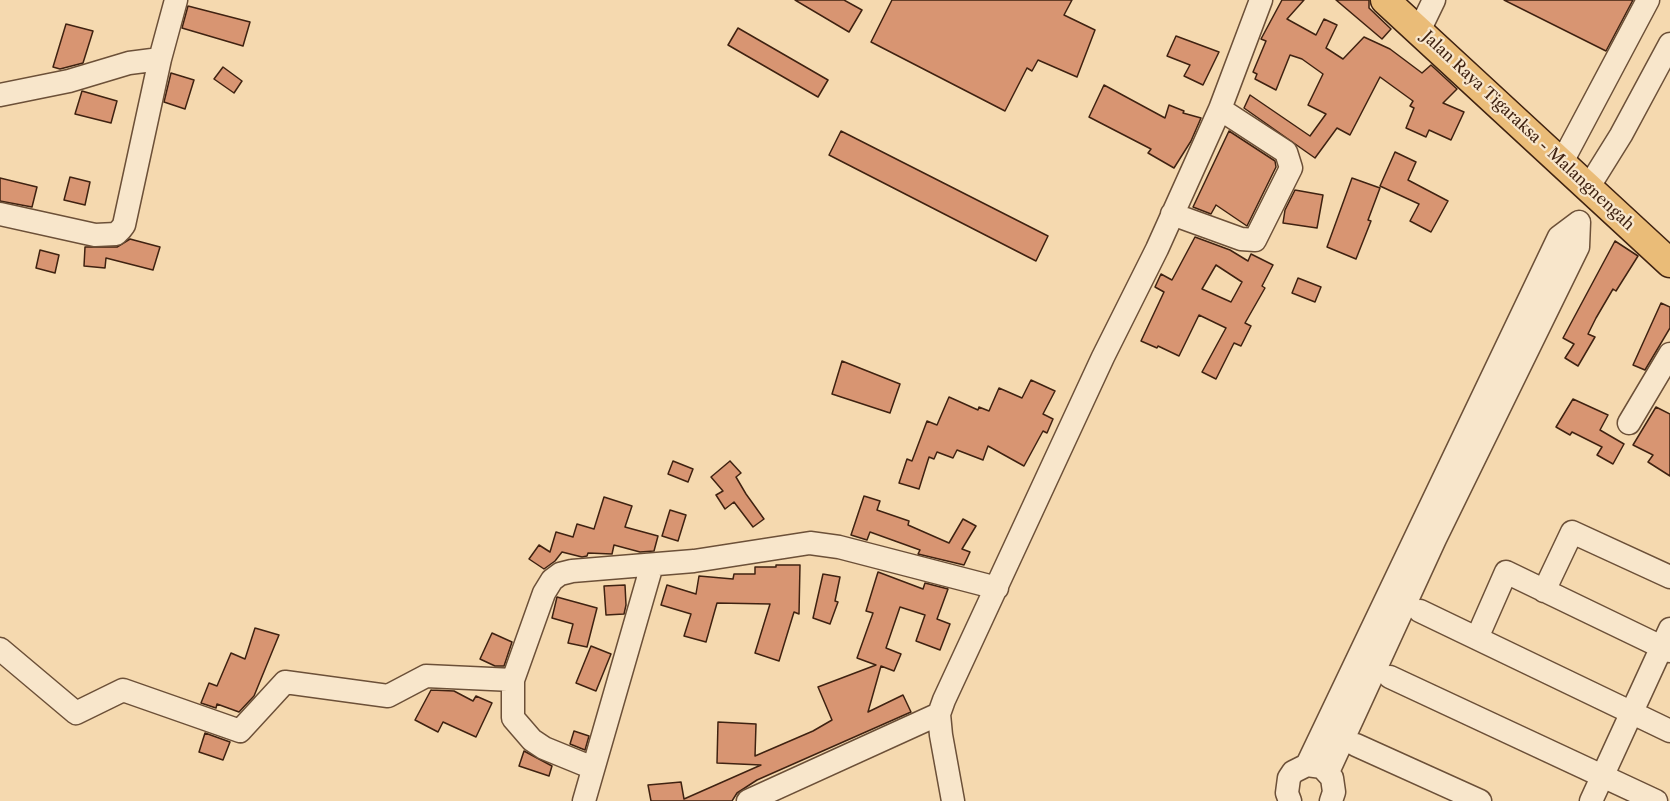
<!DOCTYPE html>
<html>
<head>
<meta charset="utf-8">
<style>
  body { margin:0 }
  canvas { display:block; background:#f5d9af }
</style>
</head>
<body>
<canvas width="1670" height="801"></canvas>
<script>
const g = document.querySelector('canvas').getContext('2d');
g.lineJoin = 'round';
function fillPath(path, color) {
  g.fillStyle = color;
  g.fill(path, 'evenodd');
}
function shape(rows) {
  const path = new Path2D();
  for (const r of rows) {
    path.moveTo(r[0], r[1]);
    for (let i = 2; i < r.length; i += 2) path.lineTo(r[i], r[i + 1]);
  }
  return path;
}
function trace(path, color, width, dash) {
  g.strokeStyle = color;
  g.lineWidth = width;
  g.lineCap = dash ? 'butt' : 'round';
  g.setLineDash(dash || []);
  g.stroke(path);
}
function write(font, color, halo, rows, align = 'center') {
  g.font = font + ' "Libre Caslon Text",serif';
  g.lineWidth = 4.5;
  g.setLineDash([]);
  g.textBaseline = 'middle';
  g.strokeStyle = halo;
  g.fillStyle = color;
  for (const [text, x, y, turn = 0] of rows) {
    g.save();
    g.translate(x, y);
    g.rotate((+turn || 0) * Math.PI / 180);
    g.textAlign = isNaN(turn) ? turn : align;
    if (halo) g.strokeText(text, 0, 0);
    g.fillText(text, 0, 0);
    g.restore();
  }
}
const building = shape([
  [795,0,844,0,862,10,849,32,795,0],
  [892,0,1072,0,1064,15,1095,30,1077,77,1038,60,1032,71,1027,68,1005,111,871,42,892,0],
  [1282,0,1304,0,1287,19,1316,35,1324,19,1337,25,1326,48,1343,59,1364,37,1390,49,1422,73,1431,65,1457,89,1443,103,1464,112,1451,140,1429,130,1426,137,1406,128,1414,108,1410,106,1413,101,1380,77,1350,135,1337,128,1315,158,1244,108,1250,95,1310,136,1326,114,1308,105,1323,74,1302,59,1290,55,1276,90,1255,79,1257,74,1253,72,1266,41,1261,39,1282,0],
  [1336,0,1369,0,1369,8,1391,29,1382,39,1336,0],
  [1504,0,1633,0,1606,51,1504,0],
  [188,6,250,22,243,46,182,28,188,6],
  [66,24,93,31,83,63,60,69,53,67,66,24],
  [738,28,828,80,818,97,728,45,738,28],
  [1176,36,1219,52,1203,85,1184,76,1190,65,1167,56,1176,36],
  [223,67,242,81,234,93,214,79,223,67],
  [171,73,194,80,185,109,164,102,171,73],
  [1104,85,1165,118,1169,105,1184,111,1183,113,1201,118,1191,141,1174,168,1148,153,1151,149,1089,117,1104,85],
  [82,91,117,101,111,123,75,114,82,91],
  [841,131,1048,236,1036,261,829,155,841,131],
  [1229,131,1275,161,1276,167,1247,226,1216,205,1211,214,1193,207,1229,131],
  [1395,152,1416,162,1408,180,1448,201,1431,232,1410,221,1419,204,1380,186,1395,152],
  [70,177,90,182,85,205,64,200,70,177],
  [0,178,37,187,32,207,0,201,0,178],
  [1352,178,1380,188,1368,220,1371,221,1356,259,1327,247,1352,178],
  [1295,190,1323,195,1317,228,1283,223,1285,210,1295,190],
  [1195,237,1230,250,1248,261,1251,254,1273,265,1262,286,1265,288,1245,323,1251,326,1241,346,1234,343,1216,379,1202,372,1226,328,1199,315,1179,356,1158,346,1157,348,1141,341,1164,292,1155,287,1161,274,1172,280,1195,237],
  [1216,265,1242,282,1231,302,1202,289,1216,265],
  [130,239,160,247,153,270,106,258,105,268,84,266,85,247,117,247,130,239],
  [1615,241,1638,256,1616,291,1613,289,1596,318,1588,334,1595,337,1578,366,1565,358,1574,344,1563,338,1615,241],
  [40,250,59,255,55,273,36,268,40,250],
  [1298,278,1321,287,1315,302,1292,293,1298,278],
  [1661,303,1670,307,1670,328,1645,370,1633,365,1661,303],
  [842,361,900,384,890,413,832,394,842,361],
  [1031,380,1055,391,1043,414,1053,419,1047,433,1043,431,1024,466,988,446,983,460,957,450,953,458,937,452,934,459,929,457,919,489,899,483,907,459,912,461,927,421,937,425,949,397,978,410,979,407,989,411,999,388,1022,398,1031,380],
  [1573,399,1608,415,1600,430,1624,444,1613,464,1597,455,1602,447,1572,432,1570,435,1556,427,1573,399],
  [1656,407,1670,414,1670,476,1648,462,1653,455,1633,445,1656,407],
  [673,461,693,469,688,482,668,474,673,461],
  [730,461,741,473,736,477,746,494,764,519,753,527,734,502,725,509,716,495,723,491,711,477,730,461],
  [864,496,880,501,877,510,909,521,908,525,949,543,963,519,976,526,962,549,970,552,964,565,918,554,920,550,870,532,867,540,851,535,864,496],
  [604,497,632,506,625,527,658,536,654,551,640,552,614,545,612,554,588,553,587,556,582,557,562,552,555,561,544,569,529,559,539,545,550,552,556,532,573,537,577,524,594,529,604,497],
  [670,510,686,515,678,541,662,536,670,510],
  [776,565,800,565,799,614,794,612,779,661,755,653,770,604,717,603,706,642,684,636,691,614,661,605,667,585,696,594,699,576,733,579,734,574,755,574,755,567,776,567,776,565],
  [878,572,923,589,925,583,948,589,937,619,950,624,940,650,916,641,925,615,900,607,886,648,901,654,894,671,881,666,868,712,903,695,911,712,757,780,737,793,732,801,651,801,648,785,681,782,684,799,761,765,717,763,718,722,756,724,755,756,813,731,832,720,818,687,876,665,857,658,873,613,866,611,878,572],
  [823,574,840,577,835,601,838,602,830,624,813,618,823,574],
  [625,585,626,605,624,614,606,615,604,586,625,585],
  [557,597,597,608,587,647,568,643,573,624,552,618,557,597],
  [255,628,279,635,254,696,239,712,217,704,216,708,201,703,209,683,217,686,231,653,245,659,255,628],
  [492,633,512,642,504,666,495,666,480,659,492,633],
  [591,646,611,654,596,691,576,683,591,646],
  [431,690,454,691,473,701,476,696,492,703,476,737,443,722,438,732,415,720,431,690],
  [574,731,589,736,585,750,570,744,574,731],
  [205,733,230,742,223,760,199,752,205,733],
  [524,751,552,766,549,776,519,766,524,751]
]);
const minor = shape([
  [1419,31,1434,0],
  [0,95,69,81,129,63,160,59,176,0],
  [1562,162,1648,0],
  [1588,188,1621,135,1670,44],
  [0,214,95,235,116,234,121,229,124,225,160,59],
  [1172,214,1241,239,1255,240,1291,168,1286,152,1220,109],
  [1629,423,1670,354],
  [1544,591,1572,532,1670,577],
  [1420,611,1670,731],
  [1477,638,1506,572,1670,651],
  [0,649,76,713,123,690,240,731,285,682,388,696,426,676,513,680],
  [1390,677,1656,801],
  [1356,745,1480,801],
  [1307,765,1559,237,1579,222,1578,247,1435,539,1328,772],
  [593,768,544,748,532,740,513,718,513,680,544,593,552,580,560,574,572,571,694,561,810,543,839,547,997,588],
  [584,801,652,565],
  [748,801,939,714],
  [953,801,941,735,939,714,944,700,1103,357,1157,249,1220,109,1261,0],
  [1290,801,1287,793,1289,778,1293,772,1307,765,1322,767,1332,778,1334,792,1331,801],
  [1591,801,1670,629]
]);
const major = shape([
  [1385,0,1670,263]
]);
const streetNames = [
  ["Jalan Raya Tigaraksa - Malangnengah",1528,131,43]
];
fillPath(building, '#d89572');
trace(building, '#3f2211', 1.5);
trace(minor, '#6c5038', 25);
trace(major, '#3f2211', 31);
trace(minor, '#f8e6cb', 22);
trace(major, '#eabc78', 28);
write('16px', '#3f2211', '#f8e6cb', streetNames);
</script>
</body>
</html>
